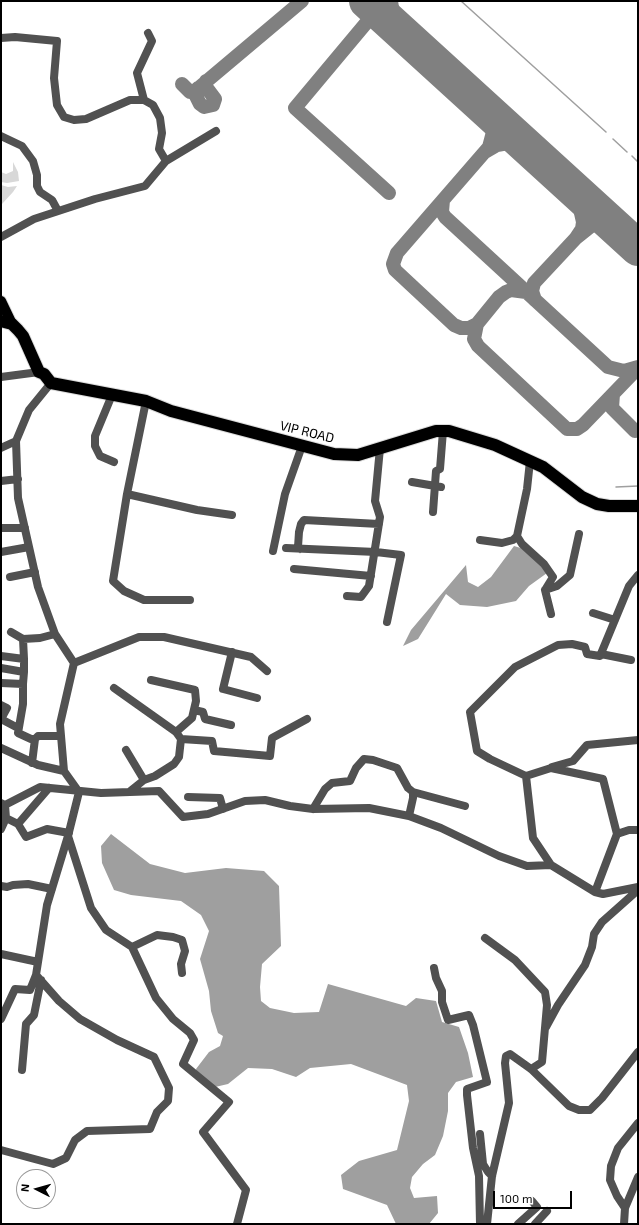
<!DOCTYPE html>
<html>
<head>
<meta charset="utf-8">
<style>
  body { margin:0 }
  #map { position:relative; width:639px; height:1225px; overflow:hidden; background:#fff; font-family:"Exo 2",sans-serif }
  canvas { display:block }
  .frame { position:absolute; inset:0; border:2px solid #000; pointer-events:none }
  .north { position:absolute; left:16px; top:1169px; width:40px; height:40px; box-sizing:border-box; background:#fff; border:1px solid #999; border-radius:50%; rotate:276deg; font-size:11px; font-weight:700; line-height:16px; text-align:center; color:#000 }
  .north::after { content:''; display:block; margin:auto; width:14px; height:18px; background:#000; clip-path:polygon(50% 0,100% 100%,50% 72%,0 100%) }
  .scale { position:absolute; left:493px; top:1191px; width:79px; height:18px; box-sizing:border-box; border:2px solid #000; border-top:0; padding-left:5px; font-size:12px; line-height:14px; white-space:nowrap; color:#000; -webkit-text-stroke:3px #fff; paint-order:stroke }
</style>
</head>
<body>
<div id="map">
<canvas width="639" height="1225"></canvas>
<div class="frame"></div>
<div class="north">N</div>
<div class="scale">100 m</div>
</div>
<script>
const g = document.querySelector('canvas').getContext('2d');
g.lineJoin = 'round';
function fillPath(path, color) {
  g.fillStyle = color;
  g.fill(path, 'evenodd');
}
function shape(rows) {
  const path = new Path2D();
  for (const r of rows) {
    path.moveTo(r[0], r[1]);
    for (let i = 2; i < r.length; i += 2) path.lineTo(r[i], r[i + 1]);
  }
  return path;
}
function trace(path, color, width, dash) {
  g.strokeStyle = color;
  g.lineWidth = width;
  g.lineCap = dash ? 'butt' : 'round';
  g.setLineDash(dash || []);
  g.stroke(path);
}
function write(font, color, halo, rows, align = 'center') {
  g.font = font + ' "Exo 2",sans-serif';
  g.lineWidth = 4;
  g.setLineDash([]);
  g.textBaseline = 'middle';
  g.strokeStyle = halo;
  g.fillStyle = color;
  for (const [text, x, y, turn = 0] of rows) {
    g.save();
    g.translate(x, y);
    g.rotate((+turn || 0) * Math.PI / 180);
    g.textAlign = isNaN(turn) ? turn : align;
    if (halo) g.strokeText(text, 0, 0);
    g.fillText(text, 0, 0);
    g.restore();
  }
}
const green = shape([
  [13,162,18,172,19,181,7,183,1,182,1,172,6,174,13,171],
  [1,185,8,187,17,186,13,192,2,204]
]);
const water = shape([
  [514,546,534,552,547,573,529,586,516,601,487,607,460,605,446,594,418,639,403,646,411,630,466,565,468,582,478,587,491,577],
  [111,834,150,864,185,873,226,868,264,871,279,886,281,946,262,964,260,987,261,1001,270,1008,294,1013,319,1012,328,984,406,1006,416,998,436,1001,442,1022,459,1027,468,1053,473,1077,456,1082,448,1093,448,1111,443,1136,435,1155,423,1164,412,1177,410,1188,414,1198,437,1196,438,1213,429,1224,396,1224,387,1205,343,1189,341,1175,359,1161,397,1150,409,1101,407,1085,351,1064,310,1068,296,1077,272,1069,248,1068,228,1084,215,1087,197,1074,196,1069,209,1052,220,1046,223,1036,218,1033,211,1011,209,991,200,959,209,931,201,915,181,901,131,895,114,890,102,863,101,846]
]);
const stream = shape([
  [461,1,606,132],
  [613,139,627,152],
  [632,156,638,162],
  [616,487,638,486]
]);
const taxiway = shape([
  [391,1,395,27],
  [377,10,295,108,389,193],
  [182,84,190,92,195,91,302,1],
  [198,88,196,96,200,104,204,107,213,105,215,99,206,87,206,81],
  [485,152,497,145,514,142,523,143],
  [576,191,583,222,582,229,576,238],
  [443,200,442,212,445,217,608,367,624,371,638,367],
  [526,292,511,290,506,292,499,297,477,324,474,339,478,346,567,429,577,429,583,425,638,368],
  [535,300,532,291,534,283,576,238,591,226,600,223,612,225],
  [477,324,469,328,461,328,454,325,395,270,393,264,397,253,489,147,493,132,493,116],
  [613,394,612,408,635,431]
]);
const runway = shape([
  [367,1,638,248]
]);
const minor = shape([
  [1,38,15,37,57,41,54,78,57,105,64,117,74,120,86,119,130,100,144,100,153,105,160,118,162,133,159,149,166,161],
  [144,100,137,73,152,41,148,33],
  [1,136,22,146,33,161,37,175,37,186,40,192,52,200,58,211],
  [1,237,34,219,95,199,145,186,166,161,216,131],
  [1,377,39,372],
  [112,395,95,436,95,446,100,456,114,462],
  [146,401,127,494,113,581,124,591,144,600,190,600],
  [1,448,16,441],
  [1,481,18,479],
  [412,482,441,487],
  [127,494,197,510,232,515],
  [433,512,436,471,440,469,443,431],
  [1,528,25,528],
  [517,536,522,544,544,564,553,577,545,590,551,614],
  [480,540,502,543,513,540,517,536,527,489,530,461],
  [286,548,376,552,401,555,387,622],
  [300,549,298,547,299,532,301,524,304,520,379,524],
  [273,551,285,494,302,446],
  [1,552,29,547],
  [294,569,371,576],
  [10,577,35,572],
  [545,590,557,586,570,575,579,534],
  [347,596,361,597,369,586,380,517,375,501,380,448],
  [593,613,615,620],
  [11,632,23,639,40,638,55,634],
  [232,652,223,689,257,698],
  [601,654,631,660],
  [1,656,24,659,23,639],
  [74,663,139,637,164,637,251,657,267,671],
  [1,668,24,672,24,659],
  [1,683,23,684,24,672],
  [23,684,23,704,18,733,31,739,35,739,38,736,61,736],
  [114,688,176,732],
  [1,705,7,708,1,719],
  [194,710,203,712,205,719,231,725],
  [1,719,18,728],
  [181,739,212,741,214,751,270,756,272,738,307,719],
  [1,748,38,765,64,771],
  [126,750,144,780],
  [32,763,35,739],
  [552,767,573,761,587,745,638,740],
  [526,776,533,838,551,865,595,892,603,894,638,887],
  [129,792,144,780,155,776,174,764,179,757,181,739,176,732,192,718,196,701,195,690,151,680],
  [413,792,465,806],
  [188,797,220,798,223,809],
  [1,803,5,805,40,787,101,793,159,791,183,817,208,814,245,801,265,800,290,806,313,809,369,808,409,816,441,828,499,856,527,866,551,865],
  [5,805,6,818,18,824,49,788],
  [313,809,325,789,332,783,350,781,356,768,364,759,373,760,397,768,408,788,413,792,413,798,409,816],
  [18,824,26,837,47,829,69,833],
  [1,829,6,818],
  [617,834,603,779,551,768,526,776,490,759,477,751,470,712,515,667,558,645,572,644,585,647,587,654,600,656,629,586,638,575],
  [68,836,91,908,106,930,132,947,156,998,173,1019,190,1033,194,1040,183,1064,229,1102,203,1132,246,1190,237,1224],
  [1,886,7,887,13,885,28,884,52,889],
  [595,892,617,834,629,830,638,830],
  [485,938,515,960,545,992,547,1005,542,1062,531,1069],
  [132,947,157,935,173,937,182,940,185,951,181,964,182,973],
  [1,954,38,962],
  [434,968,436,978,442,991,442,1002,448,1020,469,1015,473,1025,487,1082,467,1089,467,1095,473,1148,479,1176,480,1224],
  [1,1019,15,989,30,990,36,975],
  [546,1027,558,1005,585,965,592,947,594,934,602,922,638,890],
  [22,1070,26,1024,34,1015,41,980],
  [480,1134,483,1164,488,1172,492,1176],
  [1,1150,53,1164,66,1158,75,1140,87,1131,150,1129,157,1112,168,1101,169,1088,154,1057,117,1040,80,1019,59,1001,36,975,47,905,68,836,79,792,64,771,60,724,74,663,55,634,38,587,18,498,16,441,29,410,51,383],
  [625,1208,638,1177],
  [487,1224,492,1176,509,1103,505,1063,506,1056,510,1054,531,1069,569,1106,579,1110,590,1110,602,1098,638,1052],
  [518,1224,537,1207,532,1201],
  [535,1224,547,1211],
  [624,1224,625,1208,617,1196,610,1180,611,1166,618,1148,638,1123]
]);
const major = shape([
  [1,301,12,324]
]);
const highway = shape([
  [1,321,12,324,18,330,23,336,39,372,44,374,51,383,146,401,171,411,334,454,358,455,436,431,449,431,495,445,543,467,582,497,597,504,609,506,638,506]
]);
const streetNames = [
  ["VIP ROAD",307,432,14]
];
fillPath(green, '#d8d8d8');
fillPath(water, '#9f9f9f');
trace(stream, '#9f9f9f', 1.5);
trace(taxiway, '#808080', 14);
trace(runway, '#808080', 36);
trace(major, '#dbdbdb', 12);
trace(highway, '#dbdbdb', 14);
trace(minor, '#515151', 8);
trace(major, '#000', 10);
trace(highway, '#000', 12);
write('13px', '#000', '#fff', streetNames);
</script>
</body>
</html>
